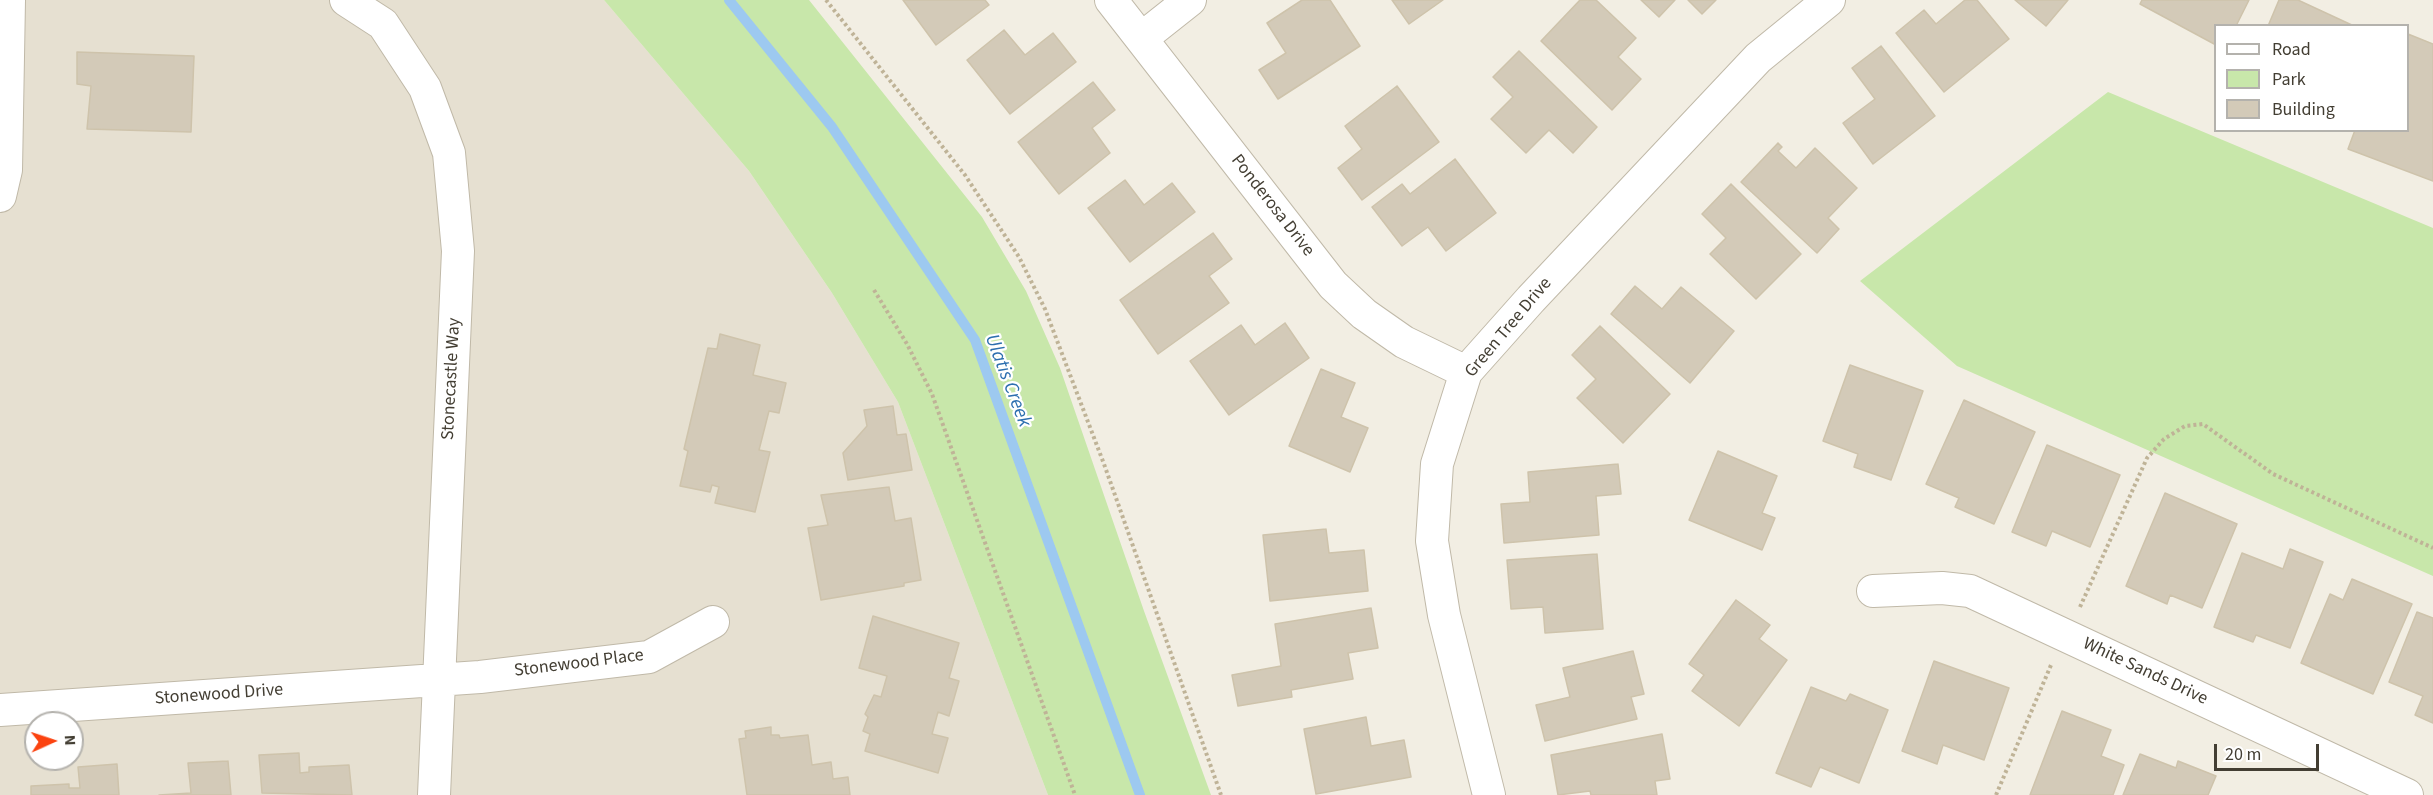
<!DOCTYPE html>
<html>
<head>
<meta charset="utf-8">
<style>
  body { margin:0 }
  #map { position:relative; width:2433px; height:795px; overflow:hidden; background:#f2eee3; font-family:"Source Sans 3",sans-serif }
  canvas { display:block }
  .legend { position:absolute; left:2214px; top:24px; width:195px; height:108px; box-sizing:border-box; background:#fff; border:2px solid #b4b2ad; margin:0; padding:8px 10px; list-style:none; font-size:18px; color:#433e33 }
  .legend li { display:flex; align-items:center; gap:12px; height:30px }
  .legend b { width:30px; border:2px solid #b4b2ad }
  .north { position:absolute; left:24px; top:711px; width:60px; height:60px; box-sizing:border-box; background:#fff; border:2px solid #b4b2ad; border-radius:50%; rotate:87deg; font-size:16px; font-weight:700; line-height:24px; text-align:center; color:#433e33 }
  .north::after { content:''; display:block; margin:auto; width:21px; height:27px; background:#fb4310; clip-path:polygon(50% 0,100% 100%,50% 72%,0 100%) }
  .scale { position:absolute; left:2214px; top:744px; width:105px; height:27px; box-sizing:border-box; border:3px solid #433e33; border-top:0; padding-left:8px; font-size:18px; line-height:21px; white-space:nowrap; color:#433e33; -webkit-text-stroke:4px #fff; paint-order:stroke }
</style>
</head>
<body>
<div id="map">
<canvas width="2433" height="795"></canvas>
<ul class="legend">
<li><b style="height:8px;background:#fff"></b>Road</li>
<li><b style="height:16px;background:#c8e7aa"></b>Park</li>
<li><b style="height:16px;background:#d3cab8"></b>Building</li>
</ul>
<div class="north">N</div>
<div class="scale">20 m</div>
</div>
<script>
const g = document.querySelector('canvas').getContext('2d');
g.lineJoin = 'round';
function fillPath(path, color) {
  g.fillStyle = color;
  g.fill(path, 'evenodd');
}
function shape(rows) {
  const path = new Path2D();
  for (const r of rows) {
    path.moveTo(r[0], r[1]);
    for (let i = 2; i < r.length; i += 2) path.lineTo(r[i], r[i + 1]);
  }
  return path;
}
function trace(path, color, width, dash) {
  g.strokeStyle = color;
  g.lineWidth = width;
  g.lineCap = dash ? 'butt' : 'round';
  g.setLineDash(dash || []);
  g.stroke(path);
}
function write(font, color, halo, rows, align = 'center') {
  g.font = font + ' "Source Sans 3",sans-serif';
  g.lineWidth = 4.5;
  g.setLineDash([]);
  g.textBaseline = 'middle';
  g.strokeStyle = halo;
  g.fillStyle = color;
  for (const [text, x, y, turn = 0] of rows) {
    g.save();
    g.translate(x, y);
    g.rotate((+turn || 0) * Math.PI / 180);
    g.textAlign = isNaN(turn) ? turn : align;
    if (halo) g.strokeText(text, 0, 0);
    g.fillText(text, 0, 0);
    g.restore();
  }
}
const residential = shape([
  [0,0,604,0,749,171,832,293,898,402,1048,795,0,795],
  [36,723,72,723,72,759,36,759]
]);
const green = shape([
  [604,0,809,0,982,217,1026,291,1060,368,1144,611,1211,795,1048,795,898,402,832,293,749,171],
  [2108,92,2433,228,2433,576,1957,366,1860,281]
]);
const stream = shape([
  [729,0,832,127,975,340,1140,795]
]);
const building = shape([
  [903,0,985,0,989,5,936,45,903,0],
  [1302,0,1330,0,1360,46,1278,99,1259,70,1286,53,1267,23,1302,0],
  [1392,0,1443,0,1409,24,1392,0],
  [1580,0,1596,0,1636,38,1618,57,1641,79,1612,110,1541,41,1580,0],
  [1641,0,1675,0,1659,17,1641,0],
  [1688,0,1716,0,1702,14,1688,0],
  [1965,0,1977,0,2009,39,1944,92,1896,33,1924,10,1936,24,1965,0],
  [2015,0,2068,0,2046,26,2015,0],
  [2142,0,2249,0,2236,26,2216,26,2216,45,2140,4,2142,0],
  [2279,0,2298,0,2354,26,2268,26,2279,0],
  [1004,30,1025,55,1053,33,1076,62,1010,114,967,60,1004,30],
  [2408,34,2433,44,2433,181,2348,149,2355,130,2408,130,2408,34],
  [1881,46,1935,116,1873,164,1843,123,1875,99,1852,68,1881,46],
  [1519,51,1597,127,1573,153,1549,130,1526,153,1491,119,1513,97,1493,77,1519,51],
  [77,52,194,56,191,132,87,129,91,86,77,84,77,52],
  [1093,82,1115,110,1092,128,1110,153,1059,194,1018,142,1093,82],
  [1397,86,1439,142,1362,200,1338,168,1362,149,1345,126,1397,86],
  [1778,143,1782,147,1778,151,1796,168,1815,148,1857,188,1828,218,1839,229,1817,253,1741,182,1778,143],
  [1455,159,1496,213,1446,251,1428,227,1402,246,1372,207,1402,184,1410,194,1455,159],
  [1125,180,1144,205,1172,183,1195,212,1130,262,1088,208,1125,180],
  [1731,184,1801,254,1756,299,1710,254,1726,238,1702,214,1731,184],
  [1213,233,1232,259,1209,276,1229,303,1158,354,1120,300,1213,233],
  [1635,286,1662,309,1681,287,1734,331,1690,383,1611,314,1635,286],
  [1285,323,1309,358,1229,415,1190,361,1241,325,1255,345,1285,323],
  [1600,326,1670,394,1623,443,1577,398,1596,379,1572,355,1600,326],
  [720,334,760,345,753,375,786,383,779,413,769,411,759,450,770,452,755,512,715,503,719,487,712,485,710,492,680,486,688,451,684,449,708,348,717,349,720,334],
  [1850,365,1923,391,1891,480,1854,467,1858,454,1823,441,1850,365],
  [1321,369,1355,383,1341,417,1368,428,1350,472,1289,446,1321,369],
  [1964,400,2035,432,1994,524,1955,507,1959,498,1926,484,1964,400],
  [893,406,897,435,906,434,912,470,848,480,843,453,867,426,864,410,893,406],
  [2047,445,2120,475,2090,547,2052,531,2046,546,2012,532,2047,445],
  [1718,451,1777,476,1762,513,1775,518,1762,550,1689,520,1718,451],
  [1618,464,1621,494,1596,496,1599,535,1504,543,1501,504,1530,502,1528,472,1618,464],
  [889,487,895,521,911,518,921,580,904,583,904,586,821,600,808,528,828,525,821,495,889,487],
  [2165,493,2237,524,2202,608,2170,595,2167,604,2126,586,2165,493],
  [1326,529,1329,553,1364,550,1368,591,1270,601,1263,535,1326,529],
  [2290,549,2323,562,2290,648,2256,635,2253,642,2214,627,2242,553,2283,569,2290,549],
  [1597,554,1603,629,1545,633,1543,607,1511,609,1507,560,1597,554],
  [2352,579,2412,604,2373,694,2301,663,2330,594,2343,600,2352,579],
  [1736,600,1770,625,1759,639,1787,660,1739,726,1692,691,1704,675,1689,664,1736,600],
  [1371,608,1378,648,1348,653,1353,679,1291,690,1292,697,1238,706,1232,675,1281,666,1275,624,1371,608],
  [2417,612,2433,618,2433,723,2415,715,2423,696,2389,682,2417,612],
  [873,616,959,643,949,678,959,681,949,716,938,712,932,734,948,738,938,773,865,751,870,734,863,731,868,717,865,714,874,695,881,697,887,676,859,668,873,616],
  [1633,651,1644,694,1631,697,1637,719,1545,741,1536,705,1570,697,1563,668,1633,651],
  [1934,661,2009,688,1984,760,1943,745,1937,764,1902,751,1934,661],
  [1811,687,1846,701,1850,694,1888,710,1859,783,1820,767,1811,787,1776,773,1811,687],
  [2062,711,2111,730,2101,756,2124,765,2113,795,2030,795,2062,711],
  [1366,717,1371,746,1404,740,1411,777,1316,794,1304,729,1366,717],
  [771,727,771,735,779,735,780,738,808,735,812,765,831,762,833,779,848,777,850,795,747,795,739,739,746,738,745,731,771,727],
  [1662,734,1670,779,1655,781,1657,795,1591,795,1590,791,1558,795,1551,755,1662,734],
  [299,753,300,773,309,772,309,767,349,765,352,795,262,793,259,755,299,753],
  [2140,754,2176,768,2178,761,2216,776,2208,795,2123,795,2140,754],
  [228,761,231,795,159,795,191,793,188,763,228,761],
  [117,764,119,795,31,795,31,786,69,784,69,788,80,788,78,767,117,764]
]);
const path = shape([
  [826,0,965,175,1019,257,1045,309,1104,464,1221,795],
  [874,290,907,344,932,394,1075,795],
  [2080,607,2147,458,2164,439,2185,426,2203,424,2273,474,2433,548],
  [1996,795,2051,665]
]);
const street = shape([
  [346,0,383,24,425,88,449,153,458,251,434,795],
  [1111,0,1333,285,1364,314,1404,342,1466,372],
  [1142,38,1190,0],
  [0,196,6,170,9,0],
  [1873,591,1942,588,1970,591,2407,795],
  [0,710,480,677,649,657,713,622],
  [1489,795,1444,615,1432,541,1437,464,1466,372,1531,299,1758,58,1829,0]
]);
const streetNames = [
  ["Ponderosa Drive",1272,206,52],
  ["Green Tree Drive",1509,328,-50],
  ["Stonecastle Way",452,379,-87],
  ["Stonewood Place",579,664,-7],
  ["White Sands Drive",2145,672,25],
  ["Stonewood Drive",219,695,-4]
];
const waterNames = [
  ["Ulatis Creek",1007,381,69]
];
fillPath(residential, '#e6e0d1');
fillPath(green, '#c8e7aa');
trace(stream, '#9dc9f0', 10);
fillPath(building, '#d3cab8');
trace(building, '#cec3ab', 1.5);
trace(street, '#c0b9a8', 34);
trace(path, '#bfb397', 4, [3, 3]);
trace(street, '#fff', 32);
write('18px', '#433e33', '#fff', streetNames);
write('italic 20px', '#2d6faf', '#fff', waterNames);
</script>
</body>
</html>
